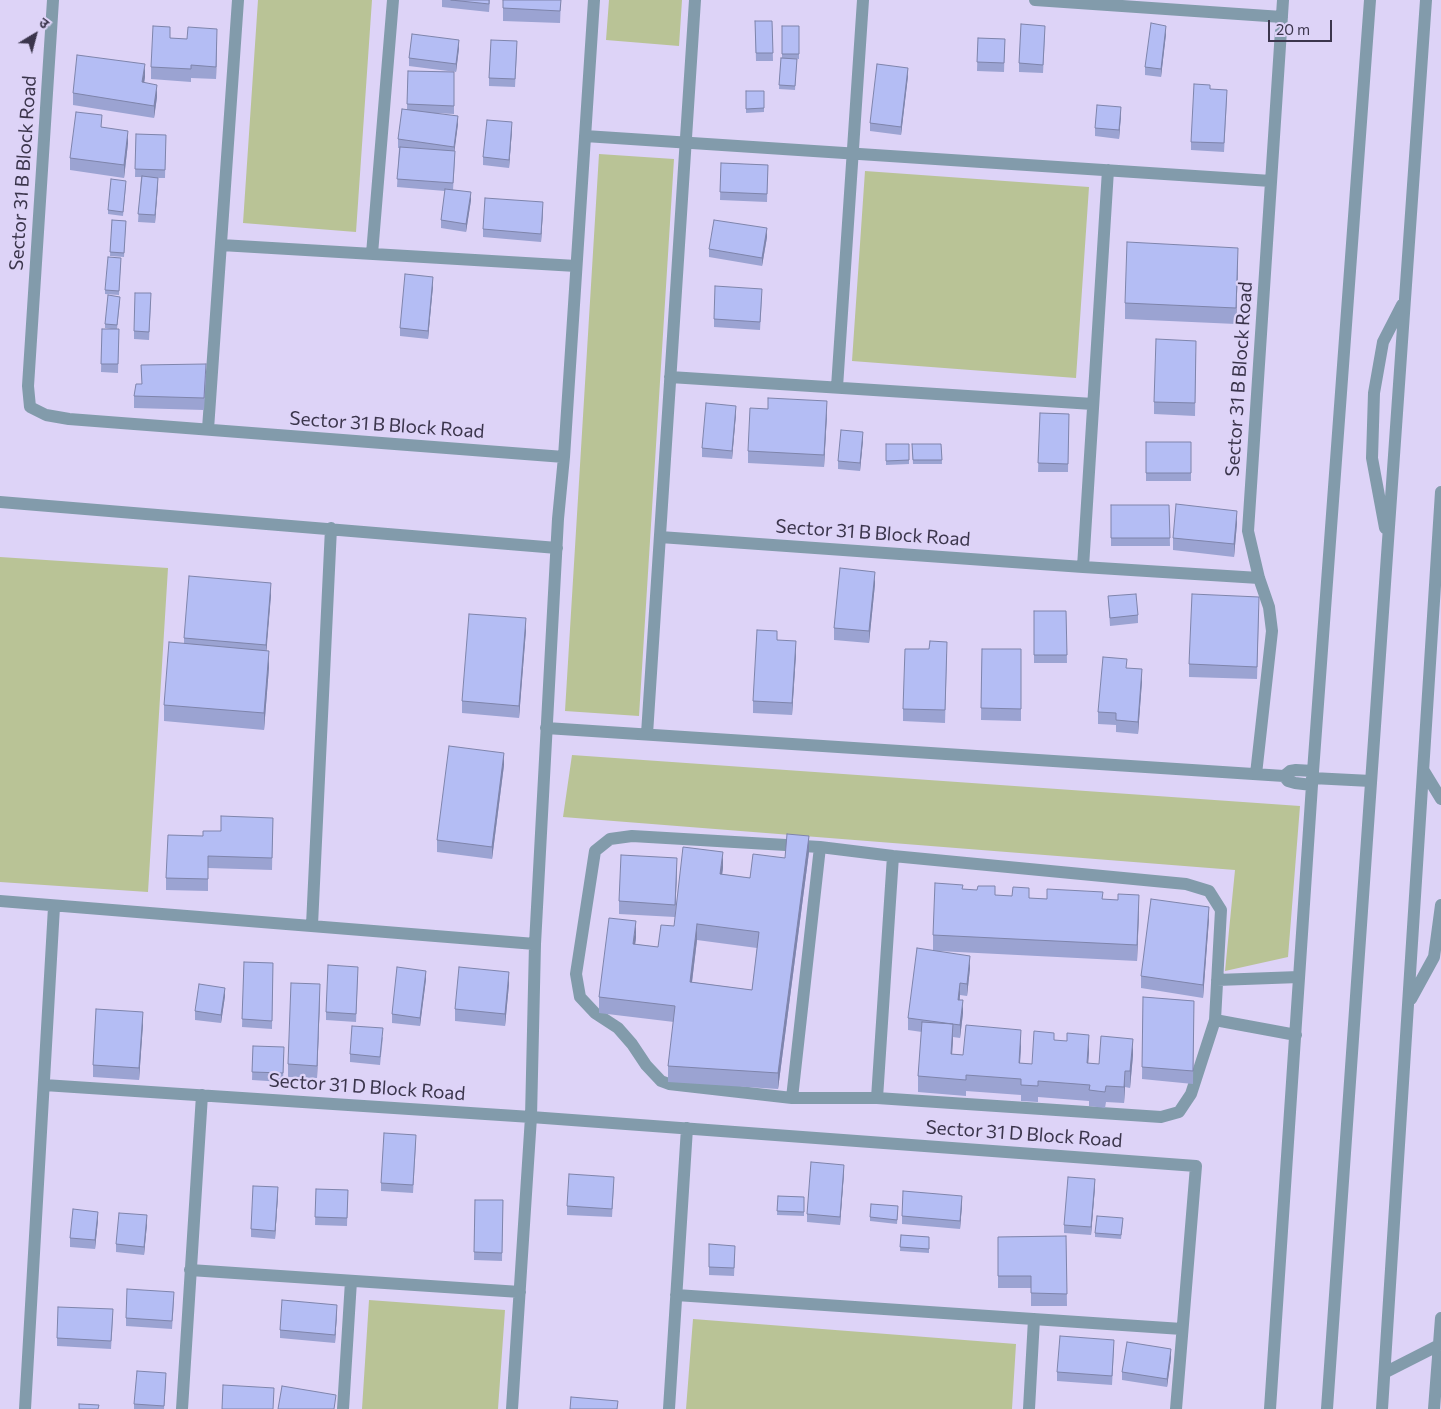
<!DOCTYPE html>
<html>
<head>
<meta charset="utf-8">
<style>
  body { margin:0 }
  #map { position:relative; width:1441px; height:1409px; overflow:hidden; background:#ddd3f7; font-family:Commissioner,"Noto Sans Devanagari",sans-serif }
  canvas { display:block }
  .north { position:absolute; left:10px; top:10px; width:50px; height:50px; -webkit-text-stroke:4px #ddd3f7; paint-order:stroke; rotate:37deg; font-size:14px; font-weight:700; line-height:20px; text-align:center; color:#3b354c }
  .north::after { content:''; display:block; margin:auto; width:18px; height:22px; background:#3b354c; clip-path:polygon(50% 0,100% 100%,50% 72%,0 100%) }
  .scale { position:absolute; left:1268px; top:20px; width:64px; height:22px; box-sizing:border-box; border:2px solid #3b354c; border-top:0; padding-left:6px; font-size:15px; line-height:18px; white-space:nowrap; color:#3b354c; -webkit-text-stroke:4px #ddd3f7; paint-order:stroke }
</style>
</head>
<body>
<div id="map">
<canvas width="1441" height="1409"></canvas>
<div class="north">उ</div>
<div class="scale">20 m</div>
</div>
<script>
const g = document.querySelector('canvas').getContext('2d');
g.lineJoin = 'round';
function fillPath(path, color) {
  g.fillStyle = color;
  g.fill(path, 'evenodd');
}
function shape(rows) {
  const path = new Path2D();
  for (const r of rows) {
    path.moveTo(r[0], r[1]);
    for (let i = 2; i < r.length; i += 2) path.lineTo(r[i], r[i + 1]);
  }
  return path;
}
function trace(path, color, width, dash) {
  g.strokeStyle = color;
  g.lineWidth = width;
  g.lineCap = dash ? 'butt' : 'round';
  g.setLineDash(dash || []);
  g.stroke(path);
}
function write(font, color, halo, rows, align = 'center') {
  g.font = font + ' Commissioner,sans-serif';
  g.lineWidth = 4.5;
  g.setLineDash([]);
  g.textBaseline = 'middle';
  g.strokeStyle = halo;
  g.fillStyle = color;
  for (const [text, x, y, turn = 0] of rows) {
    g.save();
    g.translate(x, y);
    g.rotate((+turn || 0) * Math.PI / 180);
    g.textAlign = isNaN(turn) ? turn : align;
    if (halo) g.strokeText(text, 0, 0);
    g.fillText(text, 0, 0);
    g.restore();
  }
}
const green = shape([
  [258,0,372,0,356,232,243,223],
  [609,0,682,0,679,46,606,40],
  [599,154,674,159,639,716,565,711],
  [865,171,1089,187,1076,378,852,361],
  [0,557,168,568,148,892,0,882],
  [572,755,1300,806,1288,957,1225,971,1235,870,563,817],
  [369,1300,505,1310,498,1409,362,1409],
  [693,1319,1016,1344,1012,1409,686,1409]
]);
const minor = shape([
  [53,0,28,386,30,407,46,415,69,419,564,457],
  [1035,0,1282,17],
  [585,136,1271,181],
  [221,245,576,266],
  [372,254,393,0],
  [670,377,1093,404],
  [837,387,863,0],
  [208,429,238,0],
  [0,502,557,548],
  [1385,528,1372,458,1374,393,1383,342,1402,305],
  [660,537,1083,567,1259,578],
  [1083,567,1108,170],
  [546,728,1284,776,1290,771,1296,770,1313,771],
  [647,734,695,0],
  [1424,771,1441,799],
  [1256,774,1272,631,1269,607,1259,578,1248,531,1283,0],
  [1284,776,1288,781,1295,783,1312,785],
  [1312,778,1371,781],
  [632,836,820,847,893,856,1186,884,1209,891,1221,910,1215,1020,1191,1094,1179,1112,1161,1117,877,1098,792,1098,669,1084,661,1081,646,1065,632,1044,618,1028,595,1013,580,997,576,974,595,851,610,839,632,836],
  [0,901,535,944,558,519,564,457,594,0],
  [312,925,331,528],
  [1217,980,1299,977],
  [1411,999,1434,957,1441,905],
  [1215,1020,1296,1035],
  [44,1085,531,1117,1196,1166,1176,1409],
  [792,1098,820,847],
  [877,1098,893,856],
  [190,1270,520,1292],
  [676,1295,1182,1329],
  [1386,1372,1439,1345],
  [25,1409,54,907],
  [182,1409,202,1095],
  [343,1409,351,1281],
  [512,1409,531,1117,535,944],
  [669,1409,687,1128],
  [1029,1409,1034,1319],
  [1270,1409,1312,785,1370,0],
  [1327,1409,1426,0],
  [1382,1409,1441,492],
  [1434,1409,1441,1318]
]);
const wall = shape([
  [442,0,490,0,489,12,442,7],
  [503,0,561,0,560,23,503,21],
  [755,21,772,21,773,61,756,61],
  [782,26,799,26,799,59,786,58,797,59,795,90,779,89,781,58,782,58],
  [1045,34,1043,73,1019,72,1019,63],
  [1166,34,1161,77,1145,75,1145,67],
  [170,38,217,42,216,79,191,78,191,82,151,79,151,67],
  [978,38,1005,39,1004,72,977,71],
  [459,48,456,72,409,66,409,58],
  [517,50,515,87,489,86,489,78],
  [408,71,454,72,454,114,436,113,458,124,454,151,455,159,453,190,471,200,466,232,441,228,441,220,445,191,397,187,399,148,398,148,398,139,407,109],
  [908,76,901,135,870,131,870,123],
  [145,77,144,83,157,97,154,118,73,105,73,93],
  [746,91,764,91,764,112,746,113],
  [1227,98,1224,152,1191,150,1191,142],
  [1121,115,1119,139,1095,136,1095,128],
  [102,127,128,143,124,178,70,170,70,158],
  [512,130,509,168,483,165,483,157],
  [136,134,166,135,165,178,158,178,155,223,138,222,141,177,135,177],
  [721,163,768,165,767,202,720,200],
  [126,185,123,216,108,214,108,210],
  [543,210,541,242,483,237,483,229],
  [112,220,126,221,124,257,110,256],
  [767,237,762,266,709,257,709,249],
  [121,258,119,295,105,294,105,290],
  [1238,264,1236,324,1125,319,1125,303],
  [433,286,428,339,400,336,400,328],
  [762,297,760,330,714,327,714,319],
  [120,301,117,329,119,329,118,373,101,372,102,329,111,329,105,328,105,324],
  [151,301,149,340,134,339,134,331],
  [1196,353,1195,416,1154,414,1154,402],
  [141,365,206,376,204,410,134,408,134,396,142,384],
  [1040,413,1069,414,1068,472,1038,472],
  [736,414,732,459,702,457,702,448],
  [827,414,824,467,748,463,748,451],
  [863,440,860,471,838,469,838,461],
  [1146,442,1191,442,1191,481,1146,481],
  [886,444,909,444,909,464,886,465],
  [912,444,941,444,942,464,913,464],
  [1111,505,1169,505,1170,546,1111,546],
  [1237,523,1234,557,1173,550,1173,538],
  [875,584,869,643,834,640,834,628],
  [271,595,266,650,269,667,264,730,164,721,164,705,184,643,184,638],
  [1108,596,1138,615,1138,623,1110,626],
  [1259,609,1257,679,1189,677,1189,664],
  [1034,611,1066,611,1067,663,1034,663],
  [526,630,519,718,462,713,462,701],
  [777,640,796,654,792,715,753,713,753,701],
  [929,649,947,654,945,723,903,721,903,709],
  [982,649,1021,649,1021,721,981,720],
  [1127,668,1142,681,1138,734,1116,732,1116,725,1098,724,1098,712],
  [504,765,492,859,437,852,437,840],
  [273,818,272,870,208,868,208,891,166,890,166,878,203,836],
  [809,852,778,1089,668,1082,668,1066,674,1022,599,1013,599,997,636,938,635,944,658,947,674,926,723,868,722,874,750,878,785,858],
  [697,940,757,948,752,990,692,982],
  [677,870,675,917,619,914,619,901],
  [963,889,995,895,1029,898,1047,899,1103,899,1139,911,1137,961,938,951,970,968,967,996,960,995,960,1000,963,1013,960,1038,953,1037,952,1054,963,1055,1021,1046,1020,1063,1032,1064,1054,1040,1089,1052,1088,1063,1099,1064,1133,1055,1130,1088,1125,1087,1124,1103,1106,1102,1105,1108,1089,1106,1089,1101,1038,1097,1038,1102,1021,1101,1021,1095,966,1091,966,1096,918,1092,918,1076,922,1032,908,1030,908,1018,933,950,933,935],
  [1209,919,1203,998,1141,988,1141,976],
  [244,962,273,963,272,1029,242,1027],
  [358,975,356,1022,326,1020,326,1012],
  [426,979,420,1026,392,1023,392,1014],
  [509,984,505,1026,455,1021,455,1009],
  [225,996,221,1023,195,1020,195,1011],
  [320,997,317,1078,288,1077,288,1064],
  [1143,997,1194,1001,1193,1084,1142,1079],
  [143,1024,139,1080,93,1077,93,1065],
  [383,1037,380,1065,350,1062,350,1054],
  [253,1046,284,1055,283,1082,252,1080],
  [416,1143,413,1193,381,1191,381,1183],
  [844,1173,840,1225,807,1222,807,1214],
  [614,1185,612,1217,567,1215,567,1206],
  [1095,1187,1091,1235,1064,1233,1064,1225],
  [316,1189,348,1190,347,1226,315,1225],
  [278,1195,275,1239,251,1237,251,1229],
  [778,1196,804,1197,804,1216,777,1215],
  [475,1200,503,1200,502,1261,474,1260],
  [962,1205,960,1229,902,1224,902,1216],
  [898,1210,897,1224,870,1221,870,1217],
  [98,1220,95,1249,70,1247,70,1238],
  [1123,1222,1121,1239,1095,1237,1095,1233],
  [147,1224,144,1255,116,1252,116,1244],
  [901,1235,929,1237,929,1253,900,1251],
  [1066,1236,1067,1306,1031,1306,1031,1288,998,1288,998,1237],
  [709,1244,735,1254,734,1276,709,1275],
  [174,1301,172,1329,126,1326,126,1318],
  [337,1313,335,1343,280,1338,280,1330],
  [113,1318,111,1349,57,1346,57,1338],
  [1114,1348,1112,1385,1057,1381,1057,1372],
  [1171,1358,1167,1387,1122,1380,1122,1372],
  [166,1382,164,1409,134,1409,134,1404]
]);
const shadedWall = shape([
  [1166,26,1166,34,1161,77,1161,69],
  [217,29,217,42,216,79,216,67],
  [459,40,459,48,456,72,456,64],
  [145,64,145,77,142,95,142,82],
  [908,68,908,76,901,135,901,127],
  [157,85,157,97,154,118,154,106],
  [1121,107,1121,115,1119,139,1119,130],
  [458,116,458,124,454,155,454,147],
  [512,122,512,130,509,168,509,160],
  [128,131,128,143,124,178,124,165],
  [158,178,158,186,155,223,155,215],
  [471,192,471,200,466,232,466,224],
  [543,202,543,210,541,242,541,234],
  [767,228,767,237,762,266,762,258],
  [1238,248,1238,264,1236,324,1236,308],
  [433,277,433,286,428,339,428,331],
  [827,401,827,414,824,467,824,455],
  [736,406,736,414,732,459,732,451],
  [863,432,863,440,860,471,860,463],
  [1237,511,1237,523,1234,557,1234,544],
  [875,572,875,584,869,643,869,631],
  [271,583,271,595,266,657,266,645],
  [526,618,526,630,519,718,519,706],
  [796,641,796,654,792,715,792,703],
  [269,651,269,667,264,730,264,713],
  [1142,669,1142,681,1138,734,1138,722],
  [504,753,504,765,492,859,492,847],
  [809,836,809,852,778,1089,778,1073],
  [723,852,723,868,720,890,720,874],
  [677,858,677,870,675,917,675,905],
  [1139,895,1139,911,1137,961,1137,945],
  [1209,907,1209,919,1203,998,1203,985],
  [636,921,636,938,633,960,633,944],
  [697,924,697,940,690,998,690,982],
  [970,956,970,968,967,996,967,984],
  [426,971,426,979,420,1026,420,1018],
  [509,972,509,984,505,1026,505,1014],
  [960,983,960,995,958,1012,958,1000],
  [320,984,320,997,317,1078,317,1066],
  [225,988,225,996,221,1023,221,1015],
  [963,1000,963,1013,960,1038,960,1025],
  [143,1012,143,1024,139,1080,139,1068],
  [953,1024,953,1040,951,1070,951,1054],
  [1021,1030,1021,1046,1019,1079,1019,1063],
  [1089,1035,1089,1052,1087,1079,1087,1063],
  [1133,1039,1133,1055,1130,1088,1130,1071],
  [1125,1071,1125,1087,1124,1103,1124,1087],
  [844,1165,844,1173,840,1225,840,1217],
  [1095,1179,1095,1187,1091,1235,1091,1227],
  [278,1187,278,1195,275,1239,275,1231],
  [962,1196,962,1205,960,1229,960,1221],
  [98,1212,98,1220,95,1249,95,1240],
  [147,1215,147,1224,144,1255,144,1247],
  [337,1305,337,1313,335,1343,335,1335],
  [1171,1349,1171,1358,1167,1387,1167,1379]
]);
const building = shape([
  [451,0,489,0,489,4,451,0],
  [503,0,561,0,560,11,503,8,503,0],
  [755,21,772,21,773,53,756,53,755,21],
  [1151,23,1166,26,1161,69,1145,67,1151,23],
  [1021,24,1045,26,1043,65,1019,63,1021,24],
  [153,26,170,27,170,38,187,39,188,27,217,29,216,67,191,65,191,69,151,67,153,26],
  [782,26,799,26,799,54,782,54,782,26],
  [412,34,459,40,456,64,409,58,412,34],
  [978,38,1005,39,1004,63,977,62,978,38],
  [491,40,517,41,515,79,489,78,491,40],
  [77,55,145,64,142,82,157,85,154,106,73,93,77,55],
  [781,58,797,59,795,86,779,85,781,58],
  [877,64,908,68,901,127,870,123,877,64],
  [408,71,454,72,454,106,407,104,408,71],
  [1194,84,1210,85,1210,89,1227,90,1224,143,1191,142,1194,84],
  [746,91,764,91,764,108,746,109,746,91],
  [1097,105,1121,107,1119,130,1095,128,1097,105],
  [402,109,458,116,454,147,398,139,402,109],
  [76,112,102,115,101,127,128,131,124,165,70,158,76,112],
  [487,120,512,122,509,160,483,157,487,120],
  [136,134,166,135,165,170,135,169,136,134],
  [400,147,455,151,453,183,397,179,400,147],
  [721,163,768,165,767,194,720,192,721,163],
  [142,176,158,178,155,215,138,214,142,176],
  [111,179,126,181,123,212,108,210,111,179],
  [445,189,471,192,466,224,441,220,445,189],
  [485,198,543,202,541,234,483,229,485,198],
  [112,220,126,221,124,253,110,252,112,220],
  [714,220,767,228,762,258,709,249,714,220],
  [1127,242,1238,248,1236,308,1125,303,1127,242],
  [108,257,121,258,119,291,105,290,108,257],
  [405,274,433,277,428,331,400,328,405,274],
  [715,286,762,289,760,322,714,319,715,286],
  [135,293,151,293,149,332,134,331,135,293],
  [108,295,120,297,117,325,105,324,108,295],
  [102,329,119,329,118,364,101,364,102,329],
  [1156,339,1196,341,1195,403,1154,402,1156,339],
  [206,364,204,398,134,396,136,384,142,384,141,365,206,364],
  [768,398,827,401,824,455,748,451,750,408,768,409,768,398],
  [706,403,736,406,732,451,702,448,706,403],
  [1040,413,1069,414,1068,464,1038,463,1040,413],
  [841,430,863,432,860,463,838,461,841,430],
  [1146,442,1191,442,1191,473,1146,473,1146,442],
  [886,444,909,444,909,460,886,461,886,444],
  [912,444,941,444,942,460,913,460,912,444],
  [1176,504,1237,511,1234,544,1173,538,1176,504],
  [1111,505,1169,505,1170,538,1111,538,1111,505],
  [840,568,875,572,869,631,834,628,840,568],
  [189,576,271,583,266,645,184,638,189,576],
  [1136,594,1138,615,1110,618,1108,596,1136,594],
  [1192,594,1259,597,1257,667,1189,664,1192,594],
  [1034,611,1066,611,1067,655,1034,655,1034,611],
  [469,614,526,618,519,706,462,701,469,614],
  [757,630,777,631,777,640,796,641,792,703,753,701,757,630],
  [930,641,947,642,945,710,903,709,905,649,929,649,930,641],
  [169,642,269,651,264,713,164,705,169,642],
  [982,649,1021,649,1021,709,981,708,982,649],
  [1103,657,1127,659,1126,668,1142,669,1138,722,1116,720,1116,713,1098,712,1103,657],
  [449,746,504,753,492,847,437,840,449,746],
  [221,816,273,818,272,858,208,856,208,879,166,878,168,835,203,836,203,831,221,831,221,816],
  [787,834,809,836,778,1073,668,1066,675,1006,599,997,609,918,636,921,633,944,658,947,661,925,674,926,683,847,723,852,720,874,750,878,753,854,785,858,787,834],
  [697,924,759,932,752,990,690,982,697,924],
  [621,855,677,858,675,905,619,901,621,855],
  [935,883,963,885,962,889,977,890,978,886,995,886,995,895,1012,896,1013,887,1029,888,1029,898,1047,899,1047,889,1103,892,1102,899,1118,900,1118,894,1139,895,1137,945,933,935,935,883],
  [1151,899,1209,907,1203,985,1141,976,1151,899],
  [917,948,970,956,967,984,960,983,958,1000,963,1000,960,1025,908,1018,917,948],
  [244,962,273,963,272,1021,242,1019,244,962],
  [328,965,358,967,356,1014,326,1012,328,965],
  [397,967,426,971,420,1018,392,1014,397,967],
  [459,967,509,972,505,1014,455,1009,459,967],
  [291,983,320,984,317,1066,288,1064,291,983],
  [199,984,225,988,221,1015,195,1011,199,984],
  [1143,997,1194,1001,1193,1071,1142,1067,1143,997],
  [96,1009,143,1012,139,1068,93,1065,96,1009],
  [922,1022,953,1024,951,1054,963,1055,966,1025,1021,1030,1019,1063,1032,1064,1034,1031,1054,1033,1054,1040,1067,1041,1067,1033,1089,1035,1087,1063,1099,1064,1101,1036,1133,1039,1130,1071,1125,1071,1124,1087,1106,1086,1105,1092,1089,1090,1090,1085,1038,1081,1038,1086,1021,1085,1021,1079,966,1075,966,1080,918,1076,922,1022],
  [352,1026,383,1028,380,1057,350,1054,352,1026],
  [253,1046,284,1047,283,1073,252,1072,253,1046],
  [384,1133,416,1135,413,1185,381,1183,384,1133],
  [811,1162,844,1165,840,1217,807,1214,811,1162],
  [569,1174,614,1177,612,1209,567,1206,569,1174],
  [1068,1177,1095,1179,1091,1227,1064,1225,1068,1177],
  [253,1186,278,1187,275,1231,251,1229,253,1186],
  [316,1189,348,1190,347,1218,315,1217,316,1189],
  [903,1191,962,1196,960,1221,902,1216,903,1191],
  [778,1196,804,1197,804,1212,777,1211,778,1196],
  [475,1200,503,1200,502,1253,474,1252,475,1200],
  [871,1204,898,1206,897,1220,870,1217,871,1204],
  [73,1209,98,1212,95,1240,70,1238,73,1209],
  [119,1213,147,1215,144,1247,116,1244,119,1213],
  [1097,1216,1123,1218,1121,1235,1095,1233,1097,1216],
  [901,1235,929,1237,929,1249,900,1247,901,1235],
  [1066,1236,1067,1294,1031,1293,1031,1276,998,1276,998,1237,1066,1236],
  [709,1244,735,1246,734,1268,709,1267,709,1244],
  [127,1289,174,1292,172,1321,126,1318,127,1289],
  [282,1300,337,1305,335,1335,280,1330,282,1300],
  [58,1307,113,1309,111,1341,57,1338,58,1307],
  [1060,1336,1114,1340,1112,1376,1057,1372,1060,1336],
  [1127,1342,1171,1349,1167,1379,1122,1372,1127,1342],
  [137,1371,166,1373,164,1406,134,1404,137,1371],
  [223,1385,274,1388,273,1409,222,1409,223,1385],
  [282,1386,336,1395,334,1409,278,1409,282,1386],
  [571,1397,618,1401,617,1409,570,1409,571,1397],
  [79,1404,99,1405,98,1409,79,1409,79,1404]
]);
const streetNames = [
  ["Sector 31 B Block Road",23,173,-86],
  ["Sector 31 B Block Road",1239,379,-86],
  ["Sector 31 B Block Road",387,425,4],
  ["Sector 31 B Block Road",873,533,4],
  ["Sector 31 D Block Road",367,1087,4],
  ["Sector 31 D Block Road",1024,1134,4]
];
fillPath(green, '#b9c396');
trace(minor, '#829bab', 12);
fillPath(wall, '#9ba3d2');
fillPath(shadedWall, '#7e84ab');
fillPath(building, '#b4bdf4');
trace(building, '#7e84ab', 1);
write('19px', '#3b354c', '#ddd3f7', streetNames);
</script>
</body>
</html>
